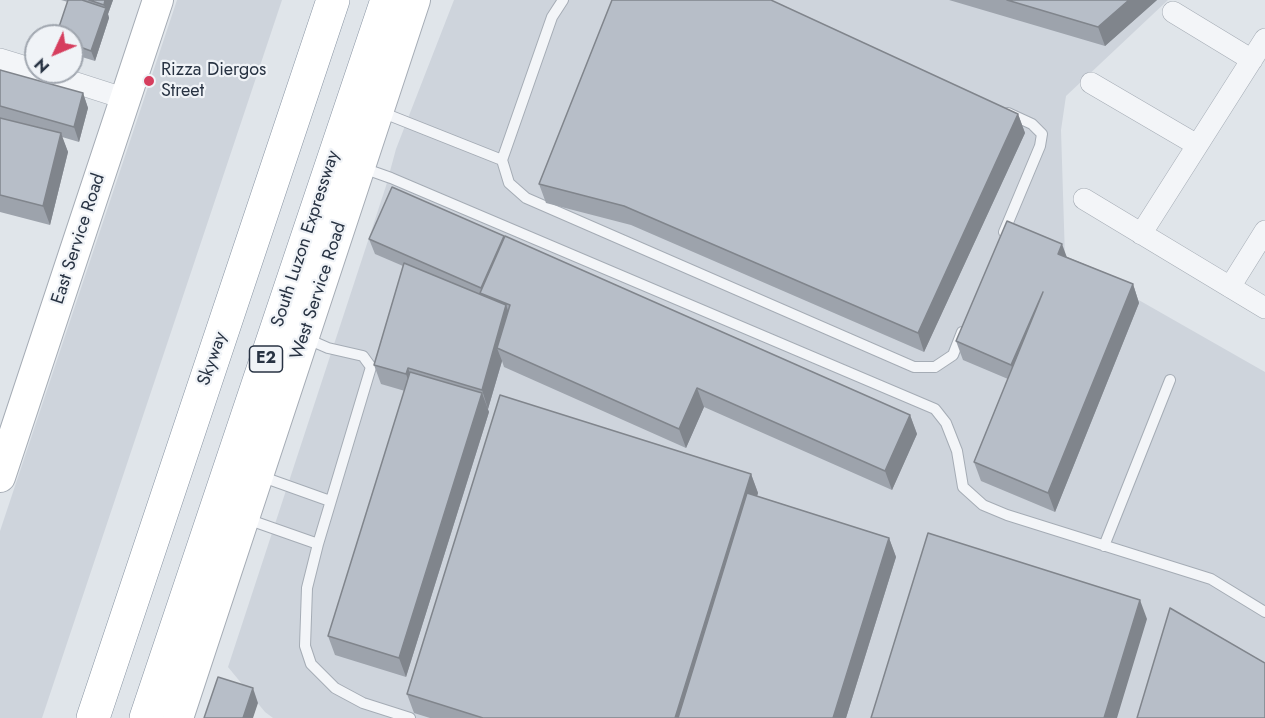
<!DOCTYPE html>
<html>
<head>
<meta charset="utf-8">
<style>
  body { margin:0 }
  #map { position:relative; width:1265px; height:718px; overflow:hidden; background:#e0e5ea; font-family:Jost,sans-serif }
  canvas { display:block }
  .north { position:absolute; left:24px; top:24px; width:60px; height:60px; box-sizing:border-box; background:#f0f3f7; border:2px solid #a0a6af; border-radius:50%; rotate:226deg; font-size:16px; font-weight:700; line-height:24px; text-align:center; color:#283343 }
  .north::after { content:''; display:block; margin:auto; width:21px; height:27px; background:#d63e5e; clip-path:polygon(50% 0,100% 100%,50% 72%,0 100%) }
</style>
</head>
<body>
<div id="map">
<canvas width="1265" height="718"></canvas>
<div class="north">N</div>
</div>
<script>
const g = document.querySelector('canvas').getContext('2d');
g.lineJoin = 'round';
function fillPath(path, color) {
  g.fillStyle = color;
  g.fill(path, 'evenodd');
}
function shape(rows) {
  const path = new Path2D();
  for (const r of rows) {
    path.moveTo(r[0], r[1]);
    for (let i = 2; i < r.length; i += 2) path.lineTo(r[i], r[i + 1]);
  }
  return path;
}
function trace(path, color, width, dash) {
  g.strokeStyle = color;
  g.lineWidth = width;
  g.lineCap = dash ? 'butt' : 'round';
  g.setLineDash(dash || []);
  g.stroke(path);
}
function write(font, color, halo, rows, align = 'center') {
  g.font = font + ' Jost,sans-serif';
  g.lineWidth = 4.5;
  g.setLineDash([]);
  g.textBaseline = 'middle';
  g.strokeStyle = halo;
  g.fillStyle = color;
  for (const [text, x, y, turn = 0] of rows) {
    g.save();
    g.translate(x, y);
    g.rotate((+turn || 0) * Math.PI / 180);
    g.textAlign = isNaN(turn) ? turn : align;
    if (halo) g.strokeText(text, 0, 0);
    g.fillText(text, 0, 0);
    g.restore();
  }
}
const built = shape([
  [177,0,282,0,42,718,0,718,0,531],
  [454,0,1168,0,1066,96,1061,130,1065,258,1265,372,1265,718,273,718,265,712,228,667,386,186,396,149]
]);
const service = shape([
  [563,0,552,17,502,160,509,183,526,198,914,367,935,367,953,355,962,332],
  [381,112,502,160],
  [360,167,391,178,935,409,946,423,957,451,963,487,983,505,1007,515,1211,579,1265,612],
  [1004,232,1040,146,1042,134,1032,124,1008,113],
  [305,338,328,348,363,356,371,367,318,544,307,588,305,646,311,664,335,688,363,703,410,718],
  [260,476,330,501],
  [244,518,318,544],
  [1104,546,1170,380]
]);
const minor = shape([
  [1173,12,1252,60],
  [0,59,36,70],
  [42,72,126,99],
  [1091,83,1197,145],
  [1084,199,1265,308],
  [1141,234,1265,39],
  [1230,287,1265,231]
]);
const secondary = shape([
  [0,477,158,0],
  [178,718,415,0]
]);
const motorway = shape([
  [93,718,333,0],
  [146,718,387,0]
]);
const wall = shape([
  [61,0,113,0,108,14,109,18,95,61,72,54,72,36,68,2],
  [949,0,1157,0,1105,46],
  [0,70,83,93,88,108,79,142,62,137,68,152,50,225,0,212],
  [1018,114,1025,133,924,352,631,225,546,203,539,184],
  [504,238,910,415,917,434,892,490,704,407,686,448,504,367,502,361,488,409,487,408,489,412,406,677,335,655,328,636,405,391,381,384,374,365,403,266,375,254,369,239],
  [1067,257,1133,284,1139,303,1055,512,981,481,974,462,1008,379,963,360,956,341],
  [751,474,758,493,757,496,889,538,896,557,846,718,430,718,414,713,407,694]
]);
const shadedWall = shape([
  [105,0,113,0,108,14,109,18,95,61,91,51,105,9,104,5],
  [1129,0,1157,0,1105,46,1098,27],
  [83,93,88,108,79,142,74,127],
  [1018,114,1025,133,924,352,918,333],
  [61,133,68,152,50,225,43,206],
  [504,236,509,251,483,294,481,288],
  [1062,244,1069,263,1058,254],
  [1133,284,1139,303,1055,512,1048,493],
  [1043,292,1018,384,1011,365],
  [506,305,513,324,497,348,502,361,488,409,482,390],
  [408,368,415,387,413,393,406,374],
  [697,388,704,407,686,448,679,429],
  [482,393,489,412,406,677,399,658],
  [910,415,917,434,892,490,885,471],
  [751,474,758,493,688,718,675,718],
  [889,538,896,557,846,718,833,718],
  [1140,600,1147,619,1117,718,1104,718],
  [253,688,258,703,253,718,243,718]
]);
const building = shape([
  [68,0,82,0,106,8,91,51,72,44,72,36,56,36,68,0],
  [89,0,105,0,104,5,89,0],
  [612,0,771,0,1018,114,918,333,624,206,539,184,612,0],
  [1007,0,1129,0,1098,27,1007,0],
  [0,70,83,93,74,127,0,106,0,70],
  [0,118,61,133,43,206,0,195,0,118],
  [392,187,504,236,481,288,369,239,392,187],
  [1007,221,1062,244,1058,254,1133,284,1048,493,974,462,1043,292,1011,365,956,341,1007,221],
  [505,236,910,415,885,471,697,388,679,429,497,348,510,305,480,293,505,236],
  [404,263,506,305,482,390,408,368,406,374,374,365,404,263],
  [410,372,482,393,399,658,328,636,410,372],
  [500,395,751,474,675,718,483,718,407,694,500,395],
  [747,493,889,538,833,718,678,718,747,493],
  [928,533,1140,600,1104,718,871,718,928,533],
  [1170,608,1265,663,1265,718,1137,718,1170,608],
  [218,677,253,688,243,718,204,718,218,677]
]);
const markers = [
  [149,81,6,"#d63e5e"]
];
const shields = [
  [266,359,33]
];
const shieldNames = [
  ["E2",266,359]
];
const poiNames = [
  ["Rizza Diergos",161,71],
  ["Street",161,92]
];
const streetNames = [
  ["East Service Road",79,239,-72],
  ["South Luzon Expressway",306,239,-72],
  ["West Service Road",319,291,-72],
  ["Skyway",213,359,-71]
];
fillPath(built, '#ced4dc');
trace(service, '#a5acb5', 12);
trace(minor, '#a5acb5', 22);
trace(secondary, '#a5acb5', 32);
trace(motorway, '#8793a2', 34);
trace(service, '#f3f5f8', 10);
trace(minor, '#f3f5f8', 21);
trace(secondary, '#fff', 30);
trace(motorway, '#fff', 33);
fillPath(wall, '#9da3ac');
fillPath(shadedWall, '#80858c');
fillPath(building, '#b7bec8');
trace(building, '#80858c', 1.5);
for (const [x, y, r, color] of markers) {
  const dot = new Path2D();
  dot.arc(x, y, r, 0, 2 * Math.PI);
  g.fillStyle = color;
  g.fill(dot);
  trace(dot, '#f0f3f7', 2);
}
for (const [x, y, w] of shields) {
  const box = new Path2D();
  box.roundRect(x - w / 2, y - 13, w, 26, 4.5);
  g.fillStyle = '#f0f3f7';
  g.fill(box);
  trace(box, '#283343', 1.5);
}
write('bold 16px', '#283343', null, shieldNames);
write('18px', '#283343', '#f0f3f7', poiNames, 'left');
write('18px', '#283343', '#f0f3f7', streetNames);
</script>
</body>
</html>
